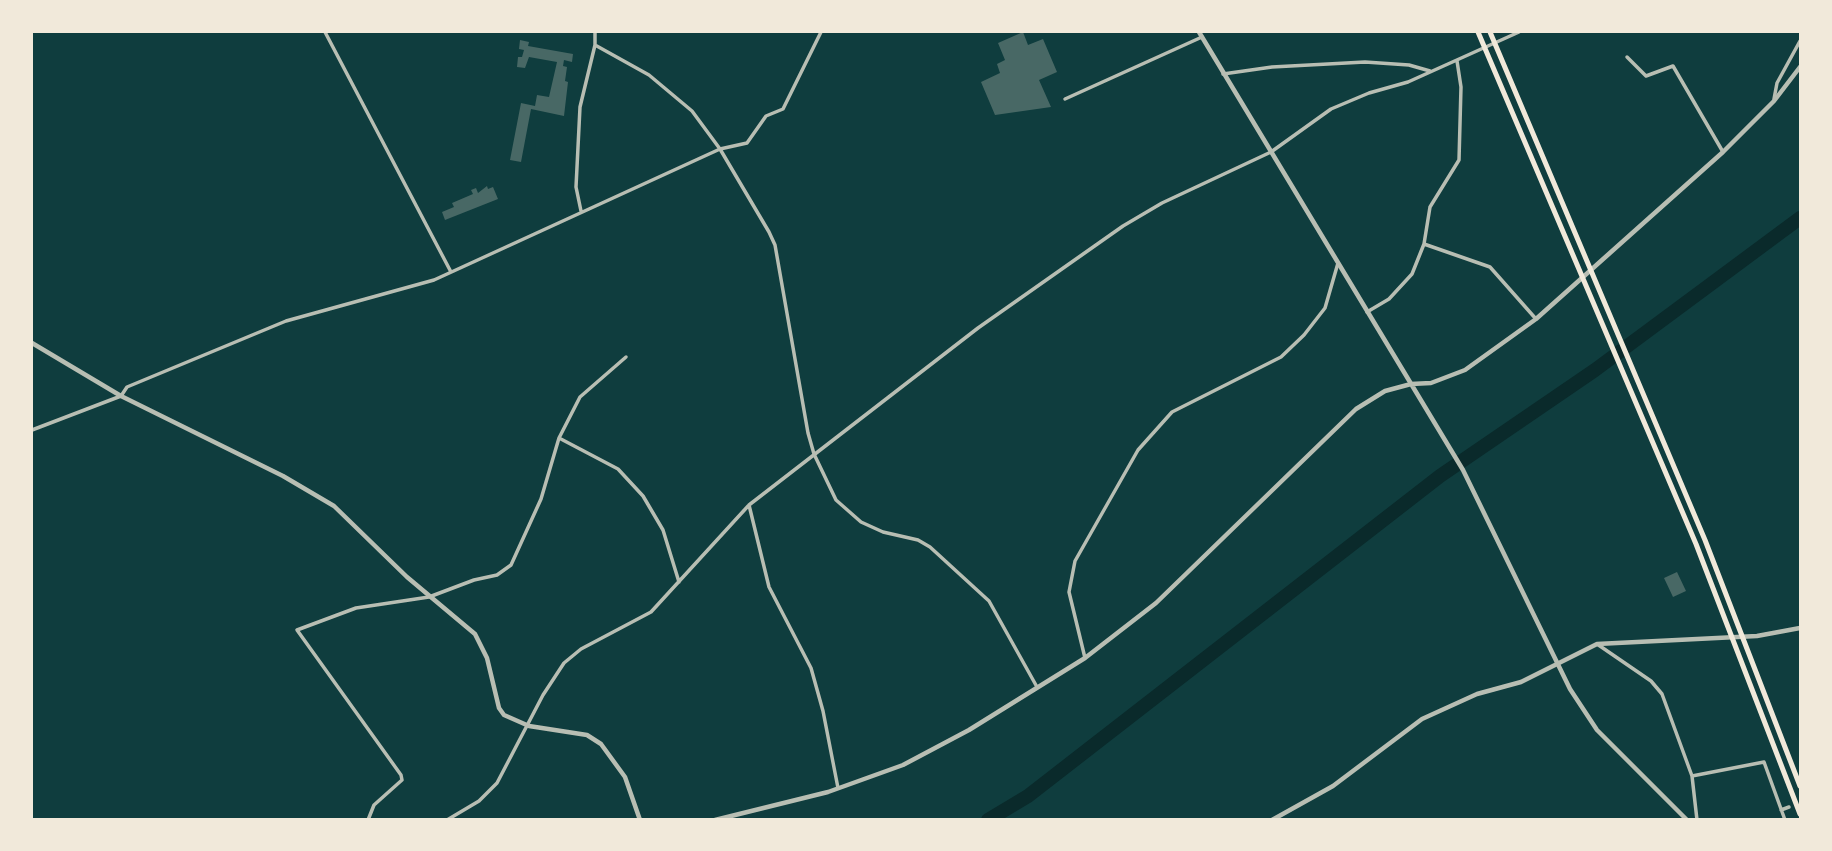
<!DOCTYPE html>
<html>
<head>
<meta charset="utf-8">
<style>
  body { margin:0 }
  #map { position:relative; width:1832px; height:851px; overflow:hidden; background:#0f3d3e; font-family:"Nunito Sans",sans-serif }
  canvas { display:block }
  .frame { position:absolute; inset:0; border:33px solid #f1e9da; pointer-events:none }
</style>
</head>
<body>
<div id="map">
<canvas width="1832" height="851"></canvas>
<div class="frame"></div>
</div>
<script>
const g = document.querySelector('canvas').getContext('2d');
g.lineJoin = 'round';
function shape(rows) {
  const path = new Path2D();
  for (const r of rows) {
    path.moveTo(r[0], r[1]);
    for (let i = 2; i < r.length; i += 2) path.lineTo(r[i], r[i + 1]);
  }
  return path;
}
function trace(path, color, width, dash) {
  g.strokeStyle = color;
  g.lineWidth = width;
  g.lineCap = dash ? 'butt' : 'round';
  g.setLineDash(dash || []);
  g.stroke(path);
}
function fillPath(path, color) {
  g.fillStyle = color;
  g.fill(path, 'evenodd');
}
const river = shape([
  [988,820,1028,796,1440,476,1595,370,1800,218]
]);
const building = shape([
  [1023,32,1028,45,1043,39,1057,72,1039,80,1051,107,995,115,981,82,1000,73,997,64,1005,60,998,43],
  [520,40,529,42,528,46,573,54,572,62,564,60,563,66,567,67,565,81,568,82,564,116,531,109,521,162,510,160,521,103,535,106,537,95,549,97,557,62,529,57,525,68,517,67,518,57,522,57,524,50,519,49],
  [487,186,488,189,493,187,498,199,445,220,442,212,454,207,452,203,473,194,471,190,476,188,478,193],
  [1677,572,1686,591,1673,597,1664,578]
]);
const minor = shape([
  [325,32,451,272],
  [595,45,649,75,692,111,720,149,769,232,775,245,808,433,814,454,836,500,861,522,883,532,918,540,930,547,989,601,1037,687],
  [1627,57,1646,76,1673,66,1723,152],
  [1223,74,1272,67,1365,62,1409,65,1430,71],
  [1065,99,1202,37],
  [1774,99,1777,83,1800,41],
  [581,211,576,187,580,107,595,45,595,32],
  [1424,244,1490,267,1536,319],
  [1367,312,1389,299,1412,274,1424,244,1430,207,1459,160,1461,87,1457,61],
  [32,430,121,396,127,387,286,321,434,280,720,149,747,143,766,116,783,109,821,32],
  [559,438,618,469,643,496,663,530,679,582],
  [749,505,769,587,811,668,823,711,838,788],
  [1597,644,1651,681,1662,694,1692,776,1697,820],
  [1085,658,1069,592,1075,561,1138,450,1172,412,1281,357,1304,335,1325,308,1338,263],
  [1692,776,1764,762,1785,820],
  [1781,810,1789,807],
  [368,820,374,805,402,780,401,775,297,630,356,608,429,597,474,580,497,575,511,565,541,499,559,438,580,397,626,357],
  [447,820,479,801,497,783,543,695,564,663,581,649,651,612,749,505,978,328,1123,226,1162,203,1271,152,1331,109,1369,93,1408,82,1519,32]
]);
const tertiary = shape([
  [1199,32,1463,470,1570,689,1597,730,1687,820],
  [32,343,121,396,283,476,334,506,407,577,475,634,487,658,499,708,504,715,529,726,587,735,601,744,625,777,640,820],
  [715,820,828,792,903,765,969,730,1085,658,1156,603,1356,409,1385,391,1411,384,1431,383,1465,370,1536,319,1723,152,1774,101,1800,67],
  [1272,820,1333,786,1422,719,1477,694,1521,682,1597,644,1757,636,1800,628]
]);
const secondary = shape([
  [1478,32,1696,544,1800,814],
  [1490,32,1705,540,1800,786]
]);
trace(river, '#0a2a2b', 14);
fillPath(building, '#486865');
trace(minor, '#b8beb3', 3.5);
trace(tertiary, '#b8beb3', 4.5);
trace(secondary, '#f1e9da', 5);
</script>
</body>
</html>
